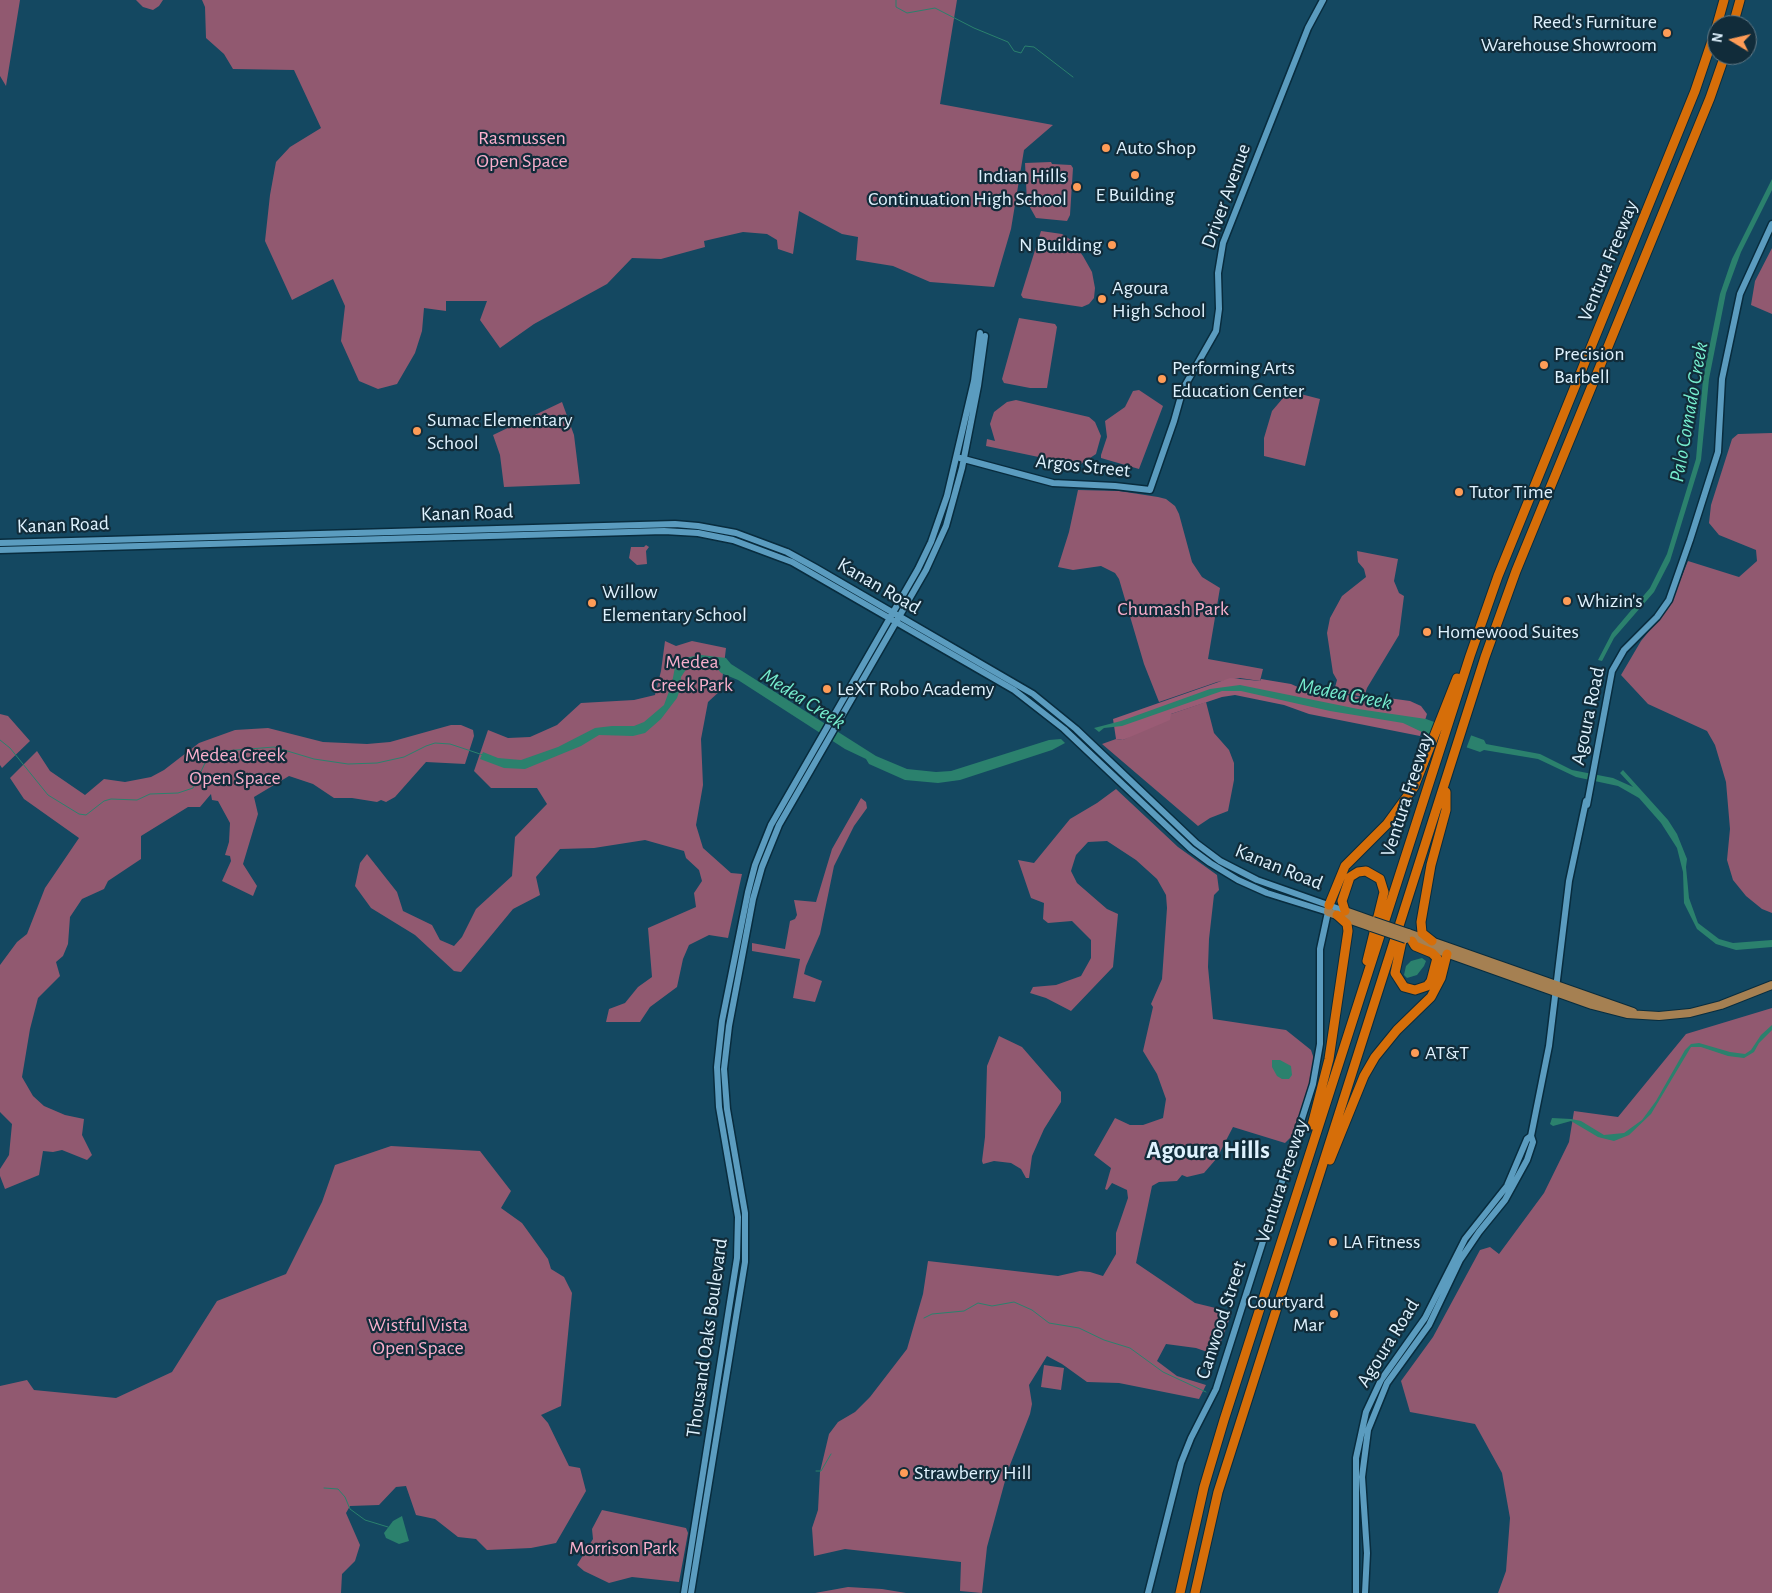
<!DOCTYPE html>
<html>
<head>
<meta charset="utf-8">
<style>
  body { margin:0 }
  #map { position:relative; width:1772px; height:1593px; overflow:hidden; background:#144861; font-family:"Alegreya Sans",sans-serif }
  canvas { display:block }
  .north { position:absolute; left:1707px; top:15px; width:50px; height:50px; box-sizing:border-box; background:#112c3a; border:1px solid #637b88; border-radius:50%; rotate:279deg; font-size:14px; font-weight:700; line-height:20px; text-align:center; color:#dff2fe }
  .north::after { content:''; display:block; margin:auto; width:18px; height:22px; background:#fe9c57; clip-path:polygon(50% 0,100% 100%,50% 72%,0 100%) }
</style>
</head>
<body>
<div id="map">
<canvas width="1772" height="1593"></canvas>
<div class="north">N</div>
</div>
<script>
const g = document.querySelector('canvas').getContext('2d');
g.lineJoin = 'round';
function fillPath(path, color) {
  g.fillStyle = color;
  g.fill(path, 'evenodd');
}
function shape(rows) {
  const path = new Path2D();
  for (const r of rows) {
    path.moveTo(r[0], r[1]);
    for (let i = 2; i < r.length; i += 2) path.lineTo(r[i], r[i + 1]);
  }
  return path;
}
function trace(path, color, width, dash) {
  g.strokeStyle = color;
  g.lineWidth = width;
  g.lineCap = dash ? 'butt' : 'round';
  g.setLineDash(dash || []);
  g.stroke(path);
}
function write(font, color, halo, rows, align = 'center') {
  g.font = font + ' "Alegreya Sans",sans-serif';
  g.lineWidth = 4.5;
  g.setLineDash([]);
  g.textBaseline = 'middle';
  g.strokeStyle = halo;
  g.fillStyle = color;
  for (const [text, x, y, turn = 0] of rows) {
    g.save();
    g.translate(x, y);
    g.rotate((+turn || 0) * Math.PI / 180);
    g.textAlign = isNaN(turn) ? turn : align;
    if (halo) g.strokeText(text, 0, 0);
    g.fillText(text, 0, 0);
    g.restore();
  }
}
const green = shape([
  [0,0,20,0,6,86,0,76],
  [136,0,163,0,159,6,153,10,143,7],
  [202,0,957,0,940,104,1053,125,1024,150,1011,229,994,287,930,282,893,266,856,260,858,237,842,234,799,211,793,254,778,249,777,240,767,234,743,232,704,241,705,247,661,259,632,258,607,284,534,324,500,348,480,320,487,301,446,301,446,311,424,308,422,331,415,353,397,384,378,389,359,381,341,341,345,306,333,279,292,300,265,241,270,195,276,162,290,147,321,128,294,70,233,69,224,54,206,38,205,7],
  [1051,162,1052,164,1071,165,1073,168,1070,215,1067,221,1036,218,1027,202,1025,163],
  [1041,231,1062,234,1071,240,1083,256,1092,272,1095,288,1094,298,1089,304,1082,307,1023,298,1021,295],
  [1772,248,1772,314,1751,305,1755,281],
  [1019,318,1055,324,1057,327,1047,388,1030,388,1004,383,1002,379],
  [1139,390,1163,406,1139,469,1101,458,1101,455,1107,437,1105,421,1125,407,1133,391],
  [1289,391,1320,399,1305,466,1264,456,1264,438,1272,411],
  [1016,400,1089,417,1095,422,1101,436,1096,454,1081,464,1072,464,986,446,987,439,995,441,990,424,994,412,1007,402],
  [562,402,574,435,580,484,504,487,500,455,493,435],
  [1772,433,1772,913,1762,909,1746,896,1733,880,1727,860,1730,829,1726,782,1715,745,1707,731,1648,704,1621,675,1641,641,1670,605,1688,561,1739,577,1757,561,1756,550,1719,535,1709,523,1711,505,1732,439,1738,434],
  [1078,490,1119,491,1158,497,1166,499,1175,506,1179,514,1192,562,1202,577,1220,588,1208,659,1263,669,1260,681,1240,678,1217,682,1159,702,1144,664,1119,579,1115,573,1101,566,1073,570,1058,567,1069,532],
  [646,545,649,547,646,551,647,564,637,565,629,558,631,547,644,547],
  [1357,551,1398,559,1394,581,1399,593,1404,596,1399,635,1367,688,1364,697,1334,691,1337,680,1333,673,1327,633,1330,618,1342,596,1366,577,1364,569,1358,562],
  [665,641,676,646,692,641,726,648,721,690,708,702,701,739,703,785,696,825,703,848,731,873,742,874,728,938,709,935,689,945,683,959,677,987,650,1007,640,1022,606,1022,609,1009,625,1003,638,987,652,977,648,928,696,907,694,893,702,881,699,870,686,858,684,851,645,840,594,848,560,849,536,877,540,895,513,909,461,972,454,971,415,935,371,908,355,886,360,863,367,854,397,892,403,911,432,925,440,940,454,946,462,937,476,909,512,876,515,837,547,804,537,788,491,788,474,771,488,730,508,738,530,737,557,725,581,703,634,700,655,695,661,671],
  [1206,702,1214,733,1229,750,1234,763,1234,780,1228,811,1210,818,1198,826,1102,744,1116,739,1123,740,1171,714],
  [0,714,8,716,30,741,2,768,0,765],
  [451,725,461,725,473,730,474,736,465,764,426,762,395,797,386,802,381,800,377,802,352,798,334,798,313,784,289,776,254,797,258,814,243,864,257,886,253,896,222,881,231,861,230,856,225,855,229,842,230,823,218,801,212,800,211,794,200,807,188,807,141,836,141,859,108,881,104,889,82,899,70,917,68,944,63,956,56,962,60,976,38,998,30,1029,22,1077,33,1096,44,1106,65,1115,84,1119,82,1135,92,1155,87,1160,62,1150,53,1152,43,1151,39,1175,5,1189,0,1176,0,1169,9,1155,12,1124,0,1112,0,965,17,942,27,934,45,888,79,838,24,799,10,778,37,751,50,771,85,795,104,779,125,782,151,777,164,770,199,743,235,730,268,728,323,742,367,744,390,742],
  [1116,789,1178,847,1217,875,1219,890,1214,895,1209,939,1208,967,1213,1019,1286,1030,1311,1050,1313,1056,1314,1068,1293,1135,1285,1143,1233,1127,1217,1158,1204,1173,1187,1177,1182,1175,1177,1181,1159,1182,1152,1186,1136,1263,1195,1303,1232,1312,1216,1355,1196,1348,1166,1344,1157,1361,1177,1376,1206,1385,1199,1399,1119,1383,1087,1382,1062,1364,1047,1356,1029,1385,1032,1404,1030,1414,1008,1470,987,1547,982,1593,960,1591,961,1562,845,1549,814,1556,812,1528,818,1510,820,1472,829,1434,838,1422,855,1412,870,1397,907,1349,923,1294,928,1261,1058,1276,1080,1271,1090,1272,1103,1276,1116,1254,1116,1233,1128,1198,1127,1190,1112,1183,1107,1190,1105,1189,1111,1168,1094,1155,1115,1118,1130,1125,1143,1125,1163,1118,1166,1099,1157,1074,1143,1051,1153,1007,1151,1004,1162,979,1167,908,1166,895,1157,879,1136,860,1107,841,1088,842,1076,855,1071,871,1077,883,1107,909,1118,914,1113,967,1071,1011,1046,998,1030,993,1033,987,1056,985,1081,976,1091,958,1091,940,1072,921,1048,923,1043,919,1044,903,1031,898,1018,860,1034,863,1070,819,1097,803],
  [861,798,866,802,867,808,854,826,834,866,820,934,806,966,804,974,822,981,815,1002,793,998,800,959,752,951,752,943,785,949,790,921,795,919,797,915,794,900,816,902,832,849],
  [1772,1008,1772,1593,1498,1593,1506,1571,1510,1518,1502,1473,1475,1424,1410,1412,1401,1381,1433,1337,1480,1250,1490,1247,1499,1254,1544,1193,1569,1142,1574,1111,1618,1117,1686,1034],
  [999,1036,1022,1047,1061,1092,1061,1102,1044,1129,1032,1156,1029,1178,1026,1178,1021,1169,1011,1163,994,1161,983,1164,982,1161,985,1137,987,1066],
  [391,1146,480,1151,511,1191,501,1208,522,1223,548,1259,551,1269,564,1277,572,1293,561,1406,541,1415,548,1423,569,1466,580,1468,586,1491,556,1543,531,1548,487,1550,476,1539,458,1537,435,1519,416,1515,406,1486,396,1487,379,1505,350,1506,346,1513,360,1545,355,1561,342,1574,341,1593,0,1593,0,1386,27,1380,34,1390,116,1398,172,1372,217,1301,286,1274,322,1202,335,1165],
  [1044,1365,1064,1368,1061,1390,1041,1387],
  [602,1510,686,1528,688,1533,679,1582,632,1577,609,1583,584,1571,577,1565,593,1539,592,1529],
  [848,1587,882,1589,906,1593,815,1593]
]);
const forest = shape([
  [1230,678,1260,681,1261,679,1291,684,1316,695,1342,694,1372,700,1381,697,1410,701,1421,706,1427,714,1420,736,1309,714,1284,705,1235,695,1222,697,1171,714,1170,720,1123,740,1116,739,1113,719]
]);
const water = shape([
  [1772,179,1772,190,1741,252,1726,293,1709,379,1701,460,1670,561,1654,592,1614,638,1602,661,1598,660,1612,633,1650,588,1667,554,1696,459,1703,379,1720,294,1732,259],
  [701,655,726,658,731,664,876,756,907,769,936,772,951,771,1049,740,1061,739,1065,743,1052,750,960,780,938,783,905,780,869,764,866,759,845,749,738,680,721,673,715,666,706,664,687,668,681,677,680,689,677,698,661,719,645,733,633,736,599,735,581,746,525,769,504,768,480,759,483,752,498,758,521,760,558,747,595,728,612,726,634,726,644,722,664,705,672,683,675,667,684,658],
  [1240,685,1358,709,1426,719,1484,740,1486,744,1540,754,1572,770,1613,778,1633,787,1620,773,1623,770,1668,820,1677,834,1687,859,1686,867,1689,898,1698,923,1719,939,1733,943,1772,940,1772,947,1736,950,1716,944,1697,929,1684,903,1683,872,1677,848,1661,823,1639,798,1618,786,1576,777,1538,759,1484,750,1480,752,1422,732,1403,723,1330,711,1241,691,1222,691,1122,726,1104,728,1099,732,1094,728,1121,721,1210,689],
  [1422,958,1426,961,1424,966,1417,975,1407,978,1404,975,1406,966,1411,961],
  [1772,1025,1772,1030,1759,1043,1754,1052,1744,1058,1728,1056,1701,1047,1691,1047,1651,1114,1629,1135,1614,1141,1598,1137,1571,1121,1553,1126,1550,1124,1552,1118,1571,1119,1581,1121,1604,1135,1624,1133,1642,1120,1656,1101,1685,1050,1691,1044,1699,1043,1730,1052,1745,1054,1751,1050,1761,1035],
  [1272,1060,1280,1060,1291,1066,1292,1075,1289,1079,1282,1079,1277,1076,1272,1067],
  [402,1516,409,1541,399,1544,386,1538,384,1533,393,1521]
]);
const pier = shape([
  [1439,721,1472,733,1466,749,1432,738]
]);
const stream = shape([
  [896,0,896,7,907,13,935,8,974,28,1008,42,1014,51,1021,53,1025,46,1034,47,1073,77],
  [0,740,10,748,48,795,79,814,86,815,104,801,111,799,137,800,150,794,178,793,193,788,207,759,224,751,274,747,314,759,348,764,377,763,404,757,426,746,435,743,450,744,483,755],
  [924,1318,932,1314,964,1311,978,1303,992,1306,1014,1302,1032,1310,1049,1323,1079,1328,1104,1340,1130,1348,1163,1372,1206,1392],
  [816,1471,821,1471,831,1454],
  [324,1488,338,1489,345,1497,350,1509,365,1520,388,1527]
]);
const secondary = shape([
  [960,458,1053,483,1115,486,1150,490,1174,421,1183,389,1216,331,1219,309,1218,273,1223,243,1308,28,1323,0],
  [0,543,675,524,698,526,736,533,787,552,816,568,1033,694,1076,729,1196,843,1220,861,1257,880,1345,911],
  [0,550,664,531,698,533,733,540,792,562,1014,690,1064,729,1191,849,1210,863,1238,880,1267,893,1328,912,1320,949,1320,1044,1313,1084,1216,1389,1191,1438,1181,1463,1148,1593],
  [1587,805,1612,671,1624,650,1657,617,1669,600,1690,540,1718,452,1722,379,1740,294,1772,224],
  [684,1593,737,1258,738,1217,719,1107,717,1067,722,1021,748,892,755,865,771,825,918,569,931,542,947,496,974,381,980,333],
  [691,1593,745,1262,745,1213,727,1109,724,1069,729,1026,753,899,762,867,779,825,926,570,946,526,962,468,978,386,985,336],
  [1356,1593,1356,1458,1366,1412,1381,1380,1425,1318,1465,1239,1507,1186,1527,1139,1531,1136],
  [1365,1593,1367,1553,1362,1477,1368,1430,1387,1383,1429,1325,1460,1260,1479,1232,1505,1200,1527,1160,1533,1142,1531,1136,1549,1046,1569,881,1586,801]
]);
const primary = shape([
  [1329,905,1328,912,1371,927],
  [1345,911,1373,921],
  [1408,933,1633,1012],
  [1415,942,1592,1005,1627,1014,1659,1016,1690,1013,1721,1005,1772,985]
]);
const highway = shape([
  [1717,25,1724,0],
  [1733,25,1740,0],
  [1329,905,1345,866,1387,824,1414,787,1457,678],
  [1345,911,1342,901,1350,877,1358,872,1366,871,1380,879,1384,892,1367,961],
  [1403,936,1395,973,1404,987,1415,990,1427,986,1431,981,1437,958,1432,953,1415,946,1412,941],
  [1432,941,1422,933,1421,922,1431,865,1446,810,1446,792],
  [1312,1125,1329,1059,1348,931,1347,924,1337,915],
  [1330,1160,1364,1076,1375,1057,1397,1030,1431,997,1441,978,1447,954],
  [1180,1593,1204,1487,1224,1420,1470,656,1498,576,1695,91,1717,26],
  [1195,1593,1218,1492,1485,657,1516,571,1710,98,1725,55]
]);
const primaryBridge = shape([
  [1373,921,1408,933],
  [1371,927,1406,939]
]);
const markers = [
  [1667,33,5,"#fe9c57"],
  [1106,148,5,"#fe9c57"],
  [1135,175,5,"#fe9c57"],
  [1077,187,5,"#fe9c57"],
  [1112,245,5,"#fe9c57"],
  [1102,299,5,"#fe9c57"],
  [1544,365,5,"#fe9c57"],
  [1162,379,5,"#fe9c57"],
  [417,431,5,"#fe9c57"],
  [1459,492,5,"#fe9c57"],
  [1567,601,5,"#fe9c57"],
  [592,603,5,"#fe9c57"],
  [1427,632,5,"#fe9c57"],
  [827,689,5,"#fe9c57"],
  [1415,1053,5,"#fe9c57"],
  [1333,1242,5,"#fe9c57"],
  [1334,1314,5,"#fe9c57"],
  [904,1473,5,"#fe9c57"]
];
const poiNames = [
  ["Reed's Furniture",1657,22,"right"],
  ["Warehouse Showroom",1657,45,"right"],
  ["Auto Shop",1116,148],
  ["Indian Hills",1067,176,"right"],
  ["Continuation High School",1067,199,"right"],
  ["E Building",1135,195,"center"],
  ["N Building",1102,245,"right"],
  ["Agoura",1112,288],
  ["High School",1112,311],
  ["Precision",1554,354],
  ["Barbell",1554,377],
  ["Performing Arts",1172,368],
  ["Education Center",1172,391],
  ["Sumac Elementary",427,420],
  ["School",427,443],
  ["Tutor Time",1469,492],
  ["Willow",602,592],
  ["Elementary School",602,615],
  ["Whizin's",1577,601],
  ["Homewood Suites",1437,632],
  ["LeXT Robo Academy",837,689],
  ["AT&T",1425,1053],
  ["LA Fitness",1343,1242],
  ["Courtyard",1324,1302,"right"],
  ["Mar",1324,1325,"right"],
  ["Strawberry Hill",914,1473]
];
const parkNames = [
  ["Rasmussen",522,138],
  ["Open Space",522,161],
  ["Chumash Park",1173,609],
  ["Medea",692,662],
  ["Creek Park",692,685],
  ["Medea Creek",235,755],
  ["Open Space",235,778],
  ["Wistful Vista",418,1325],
  ["Open Space",418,1348],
  ["Morrison Park",623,1548]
];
const streetNames = [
  ["Driver Avenue",1226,196,-70],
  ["Ventura Freeway",1608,261,-68],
  ["Argos Street",1083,466,6],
  ["Kanan Road",467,513,-2],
  ["Kanan Road",63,525,-2],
  ["Kanan Road",879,586,30],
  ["Agoura Road",1588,716,-78],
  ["Ventura Freeway",1407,795,-72],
  ["Kanan Road",1279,867,22],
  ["Ventura Freeway",1282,1181,-72],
  ["Canwood Street",1221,1320,-72],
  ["Thousand Oaks Boulevard",707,1338,-82],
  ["Agoura Road",1388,1343,-58]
];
const waterNames = [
  ["Palo Comado Creek",1689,412,-80],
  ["Medea Creek",1345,694,11],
  ["Medea Creek",803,699,32]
];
const districtNames = [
  ["Agoura Hills",1208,1150]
];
fillPath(green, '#915970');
fillPath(forest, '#9a5c75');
fillPath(water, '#2b816d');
fillPath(pier, '#144861');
trace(stream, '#2b816d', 1);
trace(secondary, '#082c3e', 9);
trace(primary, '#082c3e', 10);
trace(highway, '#082c3e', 11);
trace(secondary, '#5b9cbf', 6);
trace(primary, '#a58052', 8);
trace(highway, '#d66e09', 9);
trace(primaryBridge, '#082c3e', 10, []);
trace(primaryBridge, '#a58052', 8);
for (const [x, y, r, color] of markers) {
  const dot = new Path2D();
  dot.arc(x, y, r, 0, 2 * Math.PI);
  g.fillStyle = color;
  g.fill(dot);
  trace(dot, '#112c3a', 2);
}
write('20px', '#dff2fe', '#112c3a', poiNames, 'left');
write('20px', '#f9afcc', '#112c3a', parkNames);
write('20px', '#dff2fe', '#112c3a', streetNames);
write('italic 21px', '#76edce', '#112c3a', waterNames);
write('bold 25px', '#dff2fe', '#112c3a', districtNames);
</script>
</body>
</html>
